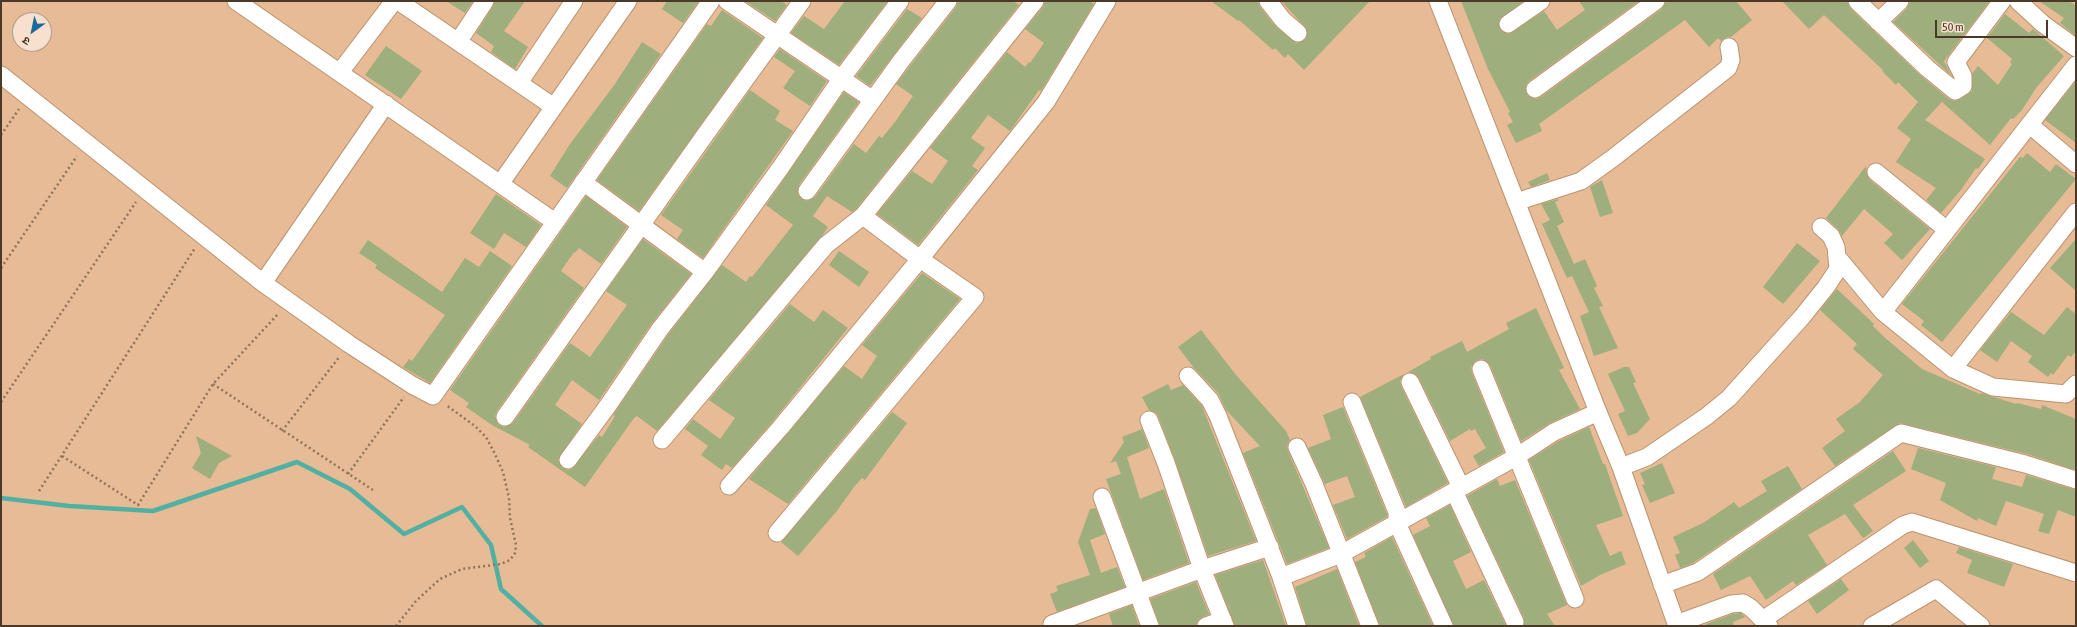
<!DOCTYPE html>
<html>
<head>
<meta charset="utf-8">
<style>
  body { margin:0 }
  #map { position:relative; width:2077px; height:627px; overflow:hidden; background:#e6bb96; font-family:"Asap Condensed","Noto Sans Devanagari",sans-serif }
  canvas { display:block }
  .frame { position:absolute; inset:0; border:2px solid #4a3829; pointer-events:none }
  .north { position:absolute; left:12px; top:12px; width:40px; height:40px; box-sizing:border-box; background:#f7e1ce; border:1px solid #b29d8c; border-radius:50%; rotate:213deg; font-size:11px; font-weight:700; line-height:16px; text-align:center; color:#4a3829 }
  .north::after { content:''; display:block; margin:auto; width:14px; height:18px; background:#1b699b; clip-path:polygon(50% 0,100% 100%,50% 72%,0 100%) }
  .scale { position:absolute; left:1935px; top:20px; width:113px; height:18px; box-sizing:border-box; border:2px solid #4a3829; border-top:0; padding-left:5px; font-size:12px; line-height:14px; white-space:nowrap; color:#4a3829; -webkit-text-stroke:3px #f7e1ce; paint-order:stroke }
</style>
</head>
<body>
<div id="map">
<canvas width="2077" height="627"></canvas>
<div class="frame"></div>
<div class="north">उ</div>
<div class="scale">50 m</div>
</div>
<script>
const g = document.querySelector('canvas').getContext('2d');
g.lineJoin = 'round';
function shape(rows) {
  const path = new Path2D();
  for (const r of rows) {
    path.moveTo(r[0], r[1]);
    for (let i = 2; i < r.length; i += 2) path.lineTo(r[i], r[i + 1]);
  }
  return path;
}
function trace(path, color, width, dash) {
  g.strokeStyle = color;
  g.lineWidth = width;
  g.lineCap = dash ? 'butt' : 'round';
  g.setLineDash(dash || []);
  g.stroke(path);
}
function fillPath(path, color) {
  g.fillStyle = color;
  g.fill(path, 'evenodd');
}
const stream = shape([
  [1,498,69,506,153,511,297,462,350,489,404,534,462,507,491,545,501,589,542,626]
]);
const building = shape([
  [446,1,473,1,465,13],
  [495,1,525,1,504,31,528,47,515,69,491,52,494,46,476,33,493,6],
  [667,1,699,1,683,23,662,9],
  [745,1,781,1,787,5,775,21],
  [845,1,887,2,839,65,791,33,804,16,824,29],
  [958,1,1013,1,1019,5,856,209,852,212,827,196,813,216,828,227,822,236,657,431,637,416,634,418,585,487,528,447,530,445,492,425,466,407,469,403,450,390,586,196,627,227,601,264,579,248,575,253,574,252,561,271,584,288,497,411,495,416,499,425,504,427,513,423,570,343,590,357,627,305,606,291,643,239,691,274,652,323,599,400,572,380,555,405,582,424,558,459,562,468,567,470,572,469,599,435,602,437,615,416,613,415,668,335,722,265,746,282,750,276,752,277,793,225,766,205,844,92,859,102,799,185,798,195,806,201,815,197,854,144,866,153,879,136,882,138,895,122,913,96,896,84,956,7],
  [1045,1,1090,1,1094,4,1041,91,1039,90,1010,131,988,115,971,138,985,148,972,166,978,170,918,245,877,214,912,171,932,184,948,161,930,148,1007,52,1025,67,1029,62,1030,63,1044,43,1025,29,1043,7],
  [1211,1,1258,1,1260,7,1275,26,1296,43,1306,39,1307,29,1281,1,1370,1,1304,70,1288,54,1285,58,1275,48,1273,50,1239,20,1238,21],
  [1461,1,1524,1,1499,20,1500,30,1508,34,1544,11,1557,30,1585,10,1579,1,1639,1,1529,81,1526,85,1527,95,1536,99,1541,97,1662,9,1666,1,1736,1,1752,20,1731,37,1727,37,1721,41,1718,38,1709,47,1685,20,1539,124,1542,131,1516,143,1507,125,1513,122,1508,113,1510,112,1488,69],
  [1782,1,1847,1,1850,8,1920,75,1949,99,1954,101,1960,99,1972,91,1972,74,1978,66,1998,85,2012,64,2010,63,2012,59,1987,38,2005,14,2029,33,2033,29,2064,56,2036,88,2022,110,2013,119,2011,118,1990,145,1942,102,1925,120,1985,159,1978,169,1976,168,1961,190,1941,213,1926,200,1936,188,1896,162,1911,139,1897,128,1918,102,1898,82,1896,85,1882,71,1883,70,1824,15,1809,29],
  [1910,1,1989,2,1944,61,1951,75,1893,22,1907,8],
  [2039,1,2069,1,2075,5,2076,4,2076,36,2060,23,2064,18],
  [907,9,922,18,870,86,856,76],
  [722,10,763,38,639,211,597,180,707,24,711,26],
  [642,42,661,54,567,188,550,176,570,144,615,84],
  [386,46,422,71,401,99,365,75],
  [780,49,827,81,810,106,783,88,795,71,774,57],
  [2076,81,2076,143,2045,120],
  [750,90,780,111,775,120,793,131,703,258,677,239,683,230,661,215],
  [2027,153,2050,172,2056,164,2076,179,1942,342,1921,325,1924,321,1902,304,2020,157,2023,158],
  [1866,166,1867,175,1870,180,1930,229,1902,260,1884,243,1893,234,1864,209,1842,236,1838,229,1826,218],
  [1547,173,1550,180,1531,187,1528,182],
  [1602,180,1613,213,1600,217,1590,187],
  [496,194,541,225,526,247,504,233,494,249,470,233],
  [1558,199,1559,200,1555,202,1564,222,1557,226,1574,264,1585,259,1597,286,1594,288,1603,306,1599,307,1618,348,1594,356,1580,316,1589,312,1572,276,1567,278,1542,224,1550,220,1541,204],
  [2076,239,2076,291,2050,268],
  [368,240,442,292,465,258,479,267,490,251,512,266,430,383,403,367,409,359,412,361,445,315,375,268,377,265,359,253],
  [1797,243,1820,261,1783,304,1763,287],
  [839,251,869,272,859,287,829,265],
  [922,273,960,299,788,504,749,479,844,366,862,379,877,356,862,345],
  [1837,289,1874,324,1873,326,1884,337,1922,369,1980,394,1981,393,2016,404,2017,403,2041,409,2042,405,2076,419,2076,470,2027,454,1900,423,1835,466,1822,448,1845,431,1836,419,1860,402,1883,375,1853,349,1857,344,1820,310],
  [790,304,814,322,823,310,848,328,773,421,732,468,726,464,722,470,701,455,708,446,685,429,693,419,720,439,735,418,709,400],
  [2067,307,2076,314,2076,351,2071,357,2068,355,2053,375,2051,373,2048,377,2028,362,2032,356,2011,341,1997,362,1980,350,2011,312,2044,335],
  [1536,308,1564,368,1559,370,1580,409,1550,423,1521,441,1490,365,1483,359,1477,360,1471,367,1472,373,1504,452,1479,466,1473,456,1486,448,1475,429,1471,431,1470,429,1450,441,1419,378,1415,374,1408,372,1431,359,1430,357,1462,341,1467,352,1509,329,1506,323],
  [1201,330,1236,375,1286,431,1290,440,1287,446,1288,451,1329,548,1287,564,1243,453,1260,446,1226,410,1218,393,1194,368,1178,347],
  [1624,367,1629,367,1636,382,1633,383,1650,419,1637,433,1628,436,1618,414,1625,411,1608,374],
  [1404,374,1400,381,1401,386,1448,483,1406,507,1360,397],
  [1168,384,1171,390,1183,385,1202,406,1256,541,1208,556,1175,460,1158,416,1155,412,1149,410,1142,397],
  [1343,407,1387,514,1387,517,1347,539,1333,505,1355,497,1347,476,1325,484,1308,448,1331,439,1323,415],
  [892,412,907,423,865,480,862,478,854,487,836,512,798,556,781,542],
  [1589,427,1603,464,1605,464,1623,516,1596,525,1610,556,1621,551,1626,564,1600,575,1581,586,1529,460,1559,441],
  [1142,429,1149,448,1127,457,1140,499,1164,489,1189,563,1143,580,1106,479,1121,474,1116,461,1110,463,1124,442,1122,437],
  [196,436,232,456,219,463,210,479,192,468,201,453],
  [1918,448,1996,467,1992,479,2022,487,2026,475,2076,490,2076,517,2058,510,2049,534,2038,531,2044,514,2006,501,1996,526,1978,518,1977,521,1940,500,1946,483,1911,469],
  [1893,451,1906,471,1853,505,1873,531,1863,538,1845,514,1808,535,1827,565,1796,585,1793,581,1766,600,1750,576,1721,590,1713,574],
  [1662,463,1675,493,1650,503,1642,485,1645,484,1640,473],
  [1788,466,1802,489,1693,563,1680,568,1675,555,1680,553,1673,537,1703,523,1734,502,1739,508,1767,491,1761,481],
  [1497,479,1500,486,1515,480,1567,605,1547,614,1555,626,1524,626,1524,618,1467,496],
  [1450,505,1471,552,1453,561,1466,589,1484,580,1506,626,1454,626,1413,535,1430,526,1426,518],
  [1096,508,1105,534,1090,540,1101,573,1117,567,1125,587,1057,612,1050,594,1058,591,1056,586,1090,575,1078,542,1090,509],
  [1392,537,1433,626,1380,626,1355,562,1366,557,1364,553],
  [1913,540,1929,561,1920,568,1904,548],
  [1959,547,2013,564,2004,587,1967,573,1972,560,1956,553],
  [1263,560,1286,626,1235,626,1215,575],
  [1337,569,1359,626,1307,626,1295,587],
  [1841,579,1849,590,1817,614,1808,601],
  [1196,582,1209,614,1199,619,1196,626,1160,626,1150,599],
  [1132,605,1139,626,1113,626,1109,614],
  [1741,613,1745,617,1733,622,1734,626,1707,626,1706,624,1733,614]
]);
const path = shape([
  [1,135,19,109],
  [1,268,77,156],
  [213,384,373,490],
  [1,402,136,202],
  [282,431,340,356],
  [62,456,138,505,213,384,279,313],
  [348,474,404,397],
  [39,491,195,248],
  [396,626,416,601,440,579,462,569,501,564,510,560,515,553,516,545,510,518,509,498,503,472,494,452,486,437,475,426,446,405]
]);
const minor = shape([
  [236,1,555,222],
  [398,1,554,107],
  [727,1,873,100],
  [1268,1,1283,20,1298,33],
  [1438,1,1598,412,1621,467,1677,626],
  [1857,1,1927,68,1955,91,1963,86,1963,76,1956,62,2002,1],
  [2018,1,2043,24,2076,48],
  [1878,22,1900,1],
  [1508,24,1541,1],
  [458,42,485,1],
  [340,72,394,1],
  [1,75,263,283,349,344,412,385,433,396,711,1],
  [519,83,574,1],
  [1535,89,1656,1],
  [2030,125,2076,164],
  [1876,172,1947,230],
  [583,182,705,272],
  [500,184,628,1],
  [807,191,901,61,948,1],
  [1516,202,1581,181,1613,158,1728,68,1731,60,1729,47],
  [863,216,1035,1],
  [1838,258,1883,312,1953,369,1993,387,2066,394,2076,384],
  [263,283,386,104],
  [1883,312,2076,65],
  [1481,369,1575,599],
  [1953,369,2076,212],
  [1188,376,1210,400,1218,416,1281,577,1341,554,1516,457,1554,432,1598,412],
  [1410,382,1461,487],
  [1352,402,1397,512,1397,523,1444,626],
  [505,417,705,135,802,1],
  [1149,420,1166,463,1202,569,1225,626],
  [662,440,826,245,863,216,920,259,781,427,729,486],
  [1297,447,1314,484,1370,626],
  [568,460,609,404,660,329,705,272,781,167,841,79,900,1],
  [1621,467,1647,457,1707,416,1729,398,1802,317,1826,287,1838,269,1836,247,1831,236,1821,227],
  [1454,491,1515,622],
  [1102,497,1150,626],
  [777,533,975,297,920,259,1046,102,1107,1],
  [1281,577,1297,626],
  [1662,585,1698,572,1901,433,2025,464,2076,480],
  [1764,619,1903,525,1912,522,2076,573],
  [1052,624,1202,569,1270,547],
  [1676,624,1731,604,1743,603,1751,608,1769,626],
  [1206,626,1223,620],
  [1872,626,1936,589,1981,626]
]);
trace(stream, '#50b0a2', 4.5);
fillPath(building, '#9eae7d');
trace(minor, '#bc936f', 19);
trace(path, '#91745b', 2.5, [2, 3]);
trace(minor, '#fff', 17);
</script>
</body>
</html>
